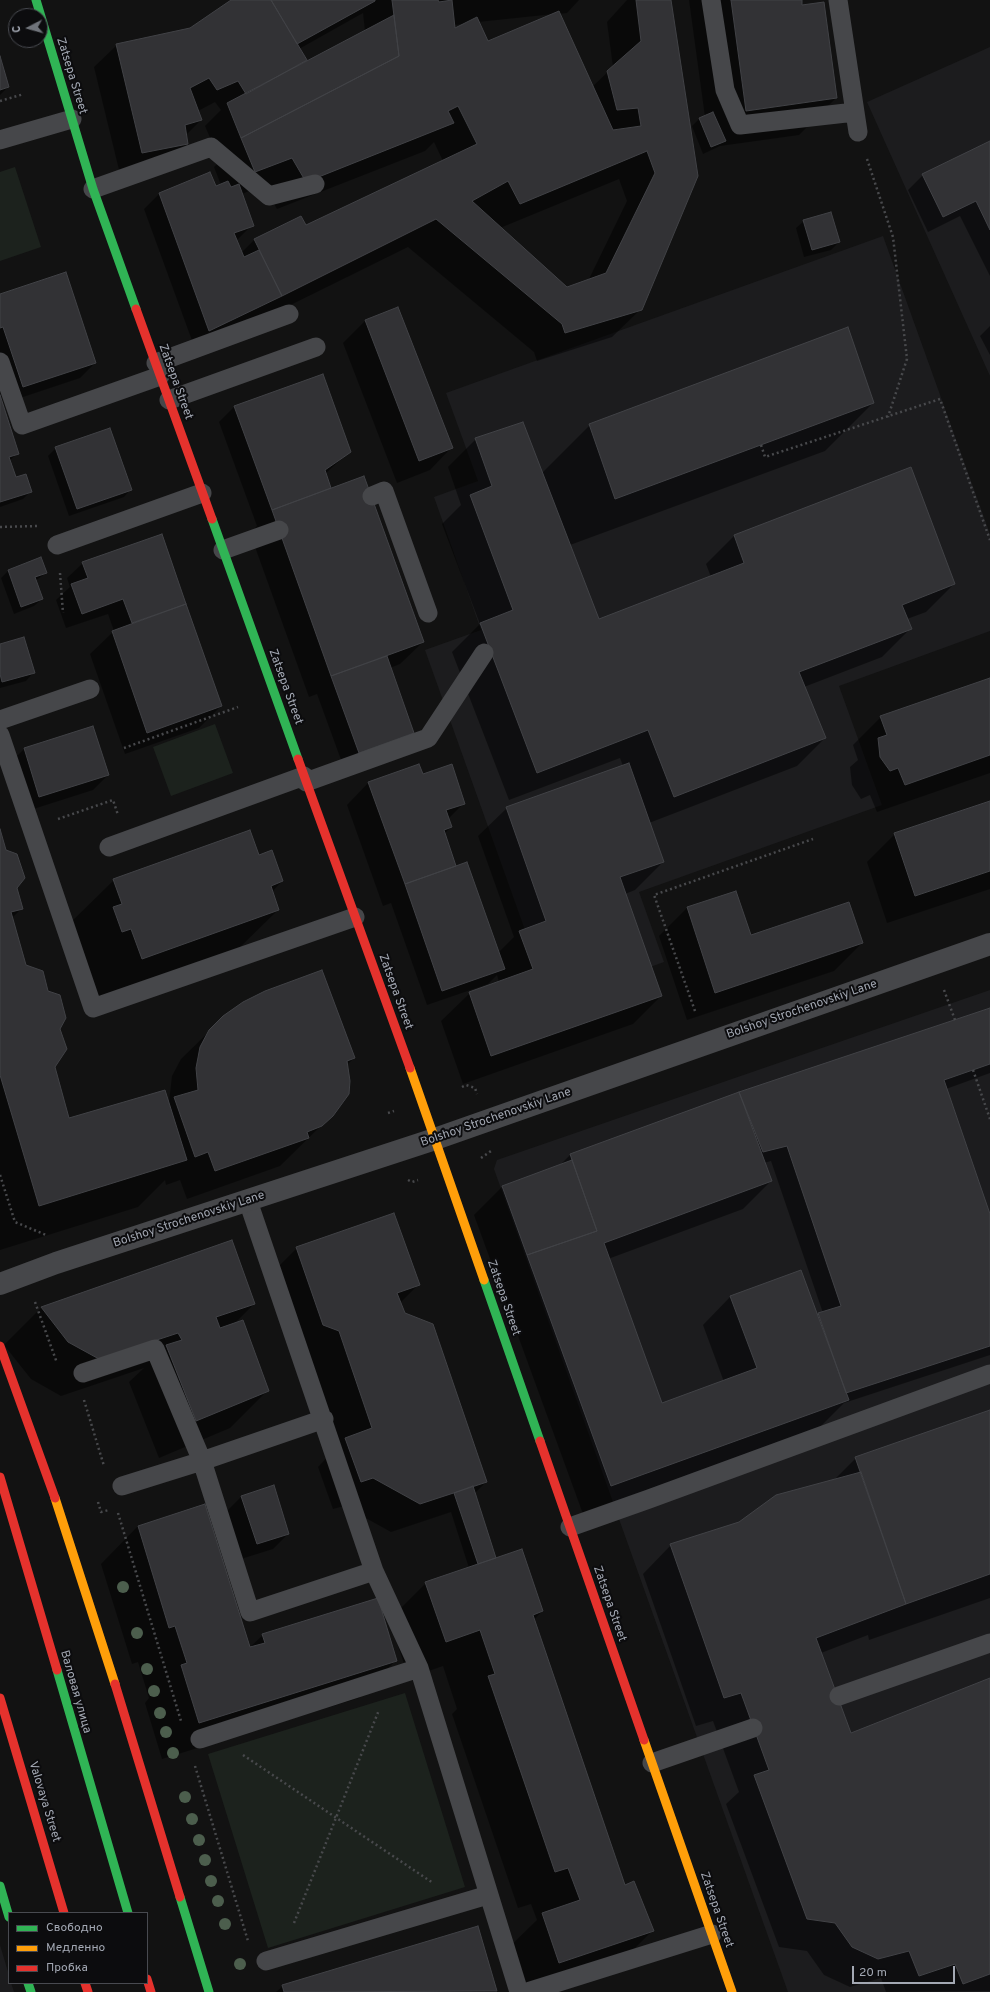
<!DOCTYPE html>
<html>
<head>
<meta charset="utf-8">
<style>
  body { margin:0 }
  #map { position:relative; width:990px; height:1992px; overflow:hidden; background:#121212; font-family:Overpass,sans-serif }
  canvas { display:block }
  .legend { position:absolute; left:8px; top:1912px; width:140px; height:72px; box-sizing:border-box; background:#0c0c0e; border:1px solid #484a50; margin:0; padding:5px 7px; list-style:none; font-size:12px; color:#a3a8b3 }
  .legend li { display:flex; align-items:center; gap:8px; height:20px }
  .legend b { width:20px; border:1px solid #484a50 }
  .north { position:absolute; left:8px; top:8px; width:40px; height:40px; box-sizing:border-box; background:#0c0c0e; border:1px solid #484a50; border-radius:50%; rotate:264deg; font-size:11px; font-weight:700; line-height:16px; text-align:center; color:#a3a8b3 }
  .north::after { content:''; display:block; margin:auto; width:14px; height:18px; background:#70747b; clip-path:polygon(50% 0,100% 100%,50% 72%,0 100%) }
  .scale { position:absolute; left:852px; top:1966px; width:103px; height:18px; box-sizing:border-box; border:2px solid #a3a8b3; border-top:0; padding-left:5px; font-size:12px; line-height:14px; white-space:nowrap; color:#a3a8b3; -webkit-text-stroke:3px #0c0c0e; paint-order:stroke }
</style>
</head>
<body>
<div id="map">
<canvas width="990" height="1992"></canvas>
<ul class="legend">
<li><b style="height:5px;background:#30b455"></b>Свободно</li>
<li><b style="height:5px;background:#ff9f0a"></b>Медленно</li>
<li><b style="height:5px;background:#e5322d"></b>Пробка</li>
</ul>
<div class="north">С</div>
<div class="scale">20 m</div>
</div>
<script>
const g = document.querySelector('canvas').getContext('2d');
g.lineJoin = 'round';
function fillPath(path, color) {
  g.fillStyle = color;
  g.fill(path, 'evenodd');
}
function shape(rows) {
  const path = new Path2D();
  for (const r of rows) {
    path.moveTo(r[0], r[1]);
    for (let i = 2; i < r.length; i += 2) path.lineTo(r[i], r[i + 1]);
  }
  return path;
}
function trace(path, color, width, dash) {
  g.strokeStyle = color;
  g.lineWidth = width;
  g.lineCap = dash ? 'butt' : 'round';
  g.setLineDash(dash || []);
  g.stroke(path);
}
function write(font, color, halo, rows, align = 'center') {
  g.font = font + ' Overpass,sans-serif';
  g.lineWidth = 4;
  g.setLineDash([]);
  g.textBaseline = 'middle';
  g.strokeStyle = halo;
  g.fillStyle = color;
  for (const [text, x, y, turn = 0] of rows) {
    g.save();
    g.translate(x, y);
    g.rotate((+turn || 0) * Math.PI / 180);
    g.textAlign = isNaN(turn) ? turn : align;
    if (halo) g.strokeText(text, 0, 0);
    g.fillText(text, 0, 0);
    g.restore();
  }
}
const built = shape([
  [990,47,990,376,867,102],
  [883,236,990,534,990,631,839,686,882,805,639,892,664,962,551,1003,425,650,481,630,434,497,478,481,446,393],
  [990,990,990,1992,788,1992,494,1169,497,1160],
  [0,1945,9,1975,9,1983,11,1983,14,1992,0,1992]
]);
const green = shape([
  [15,167,41,247,0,261,0,172],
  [215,724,233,773,171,796,153,747],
  [405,1693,465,1887,268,1948,208,1754]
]);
const shadow = shape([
  [232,0,579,0,567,13,559,14,592,87,613,67,607,22,627,0,670,0,697,176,641,309,612,337,537,361,534,352,408,247,254,323,194,346,144,209,159,194,221,185,214,167,220,161,205,126,221,110,215,102,198,111,201,120,186,135,187,144,165,166,120,174,94,67,117,45,191,29],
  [363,13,365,31,306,61,299,49],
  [554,14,488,42,478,22],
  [465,24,454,29,453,25],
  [434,142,443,161,306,226,301,218,254,240,241,253,236,241,252,225,242,194,263,185,277,209,425,151],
  [619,179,627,201,589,279,567,288,500,228],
  [689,0,801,0,836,98,799,135,720,146,703,154,692,126,699,119,705,117],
  [0,60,8,87,0,95],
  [990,142,990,276,960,216,928,232,908,190,923,175],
  [804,221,839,242,831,250,804,257,796,228],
  [0,295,95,363,80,378,8,402,0,379],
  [398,308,452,447,430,470,397,483,343,343,365,321],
  [990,326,990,355,980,336],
  [0,396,18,453,9,461,15,478,30,492,23,499,0,507],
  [873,403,825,451,570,545,598,620,711,577,706,564,734,536,910,469,954,584,926,612,907,619,910,629,882,657,804,687,825,738,797,766,649,823,663,862,635,890,625,894,661,996,633,1024,463,1084,441,1021,470,993,499,982,497,975,488,984,427,1005,391,903,383,906,347,805,369,782,422,776,464,803,448,819,451,827,444,834,455,866,498,953,514,937,478,836,507,808,623,766,620,758,509,800,452,652,480,624,442,524,461,505,448,467,476,439,542,473,590,425],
  [235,406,350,451,325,474,330,488,327,491,423,642,400,664,390,668,398,748,344,768,317,694,309,697,250,533,257,526,219,422],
  [56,448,131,489,124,497,69,516,48,456],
  [161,535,221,706,199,728,125,754,90,654,114,631,108,614,66,628,56,600,70,587,67,578,83,563],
  [41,558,46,573,35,581,42,599,34,606,14,614,1,578,8,571],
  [0,645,33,673,26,681,0,688],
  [990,679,990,773,877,812,870,795,861,799,852,785,850,767,858,760,853,745,881,717],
  [24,749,108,775,93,790,24,812,9,764],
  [990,802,990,889,887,923,867,862,895,834],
  [0,832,22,908,12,918,25,966,59,1029,54,1067,68,1119,169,1102,172,1076,181,1059,224,1017,354,1058,347,1065,332,1115,280,1166,187,1199,180,1180,166,1185,165,1180,138,1207,0,1250],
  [259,856,282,881,272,892,278,910,233,954,97,1002,69,924,114,880],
  [687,908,750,936,862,943,834,971,687,1020,659,936],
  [990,1009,990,1073,946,1089,990,1217,990,1355,844,1403,819,1428,583,1514,474,1215,503,1186,559,1166,570,1155,740,1093],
  [771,1161,823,1313,817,1316,731,1296,703,1325,724,1382,661,1404,608,1259,743,1209,771,1181,764,1163],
  [231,1242,254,1304,234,1324,267,1391,230,1428,159,1458,129,1382,144,1368,61,1396,31,1379,4,1345,41,1308],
  [297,1248,418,1285,400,1303,486,1482,474,1494,496,1559,542,1611,534,1620,624,1886,653,1930,616,1967,519,1992,505,1951,537,1920,531,1904,518,1908,452,1714,457,1709,443,1666,409,1678,389,1620,426,1583,469,1568,451,1512,391,1532,344,1506,333,1509,318,1467,340,1444,268,1277],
  [990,1411,990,1598,869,1640,868,1635,821,1653,850,1734,990,1679,990,1991,886,1992,881,1978,850,1987,824,1975,807,1951,779,1947,726,1804,739,1792,713,1721,696,1726,643,1574,671,1545,739,1523,833,1481,856,1458],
  [242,1496,288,1534,273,1549,241,1559,226,1512],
  [138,1526,249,1648,263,1635,396,1660,359,1698,162,1759,145,1703,149,1698,138,1662,132,1664,101,1564],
  [478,1928,495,1992,276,1992,283,1986]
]);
const building = shape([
  [231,0,271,0,307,60,246,94,238,81,217,90,209,78,190,88,202,120,185,125,188,144,142,153,116,44,190,28,231,0],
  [271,0,375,0,375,1,297,44,271,0],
  [392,0,438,0,439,2,452,0,455,28,477,17,488,41,559,11,613,130,641,126,638,108,617,110,607,71,641,41,636,0,671,0,698,176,642,310,565,333,562,324,436,219,282,296,254,239,301,216,306,225,477,144,458,106,448,111,454,123,306,182,292,158,255,172,241,138,399,56,392,0],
  [647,151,655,173,606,273,567,287,472,201,508,181,520,204,647,151],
  [731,0,802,0,802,5,824,2,837,98,746,111,731,0],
  [394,15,399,56,241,138,227,103,394,15],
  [0,56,9,87,0,90,0,56],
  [713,112,726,141,711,147,699,118,713,112],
  [990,141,990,230,976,201,943,217,922,174,990,141],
  [210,172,216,186,228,181,231,187,239,184,254,226,234,233,244,257,259,250,282,296,209,331,159,193,210,172],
  [831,212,840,242,812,250,803,220,831,212],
  [66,272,96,363,23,387,3,327,0,328,0,294,66,272],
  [398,307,453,448,419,461,365,320,398,307],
  [848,327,874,403,615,499,589,424,848,327],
  [323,374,351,452,325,470,331,488,272,510,234,406,323,374],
  [0,395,19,454,9,457,16,477,26,474,32,492,0,502,0,395],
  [523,422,599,619,744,563,734,535,911,467,955,584,902,605,912,629,799,672,826,738,674,797,648,730,537,773,480,623,513,610,470,495,492,486,475,438,523,422],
  [110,428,132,490,77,509,55,447,110,428],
  [364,476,424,642,331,676,272,510,364,476],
  [162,534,186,604,132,623,123,599,82,614,71,584,88,578,82,562,162,534],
  [41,557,47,573,35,577,43,599,21,607,8,570,41,557],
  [186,604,222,706,147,733,112,631,186,604],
  [24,637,35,673,2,682,0,674,0,644,24,637],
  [387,656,414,733,359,753,331,676,387,656],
  [990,678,990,755,905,785,898,768,890,771,880,757,878,738,887,735,880,716,990,678],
  [93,726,109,775,39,797,24,748,93,726],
  [629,763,664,862,620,877,662,996,491,1056,469,992,533,969,519,931,546,921,506,807,629,763],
  [419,764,423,774,452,764,465,804,446,810,452,827,444,830,456,866,405,884,368,782,419,764],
  [990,801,990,871,915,896,894,833,990,801],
  [0,829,6,850,17,854,25,878,17,888,23,909,11,912,26,965,43,971,48,991,60,995,66,1018,60,1029,67,1049,55,1067,69,1118,165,1090,187,1160,39,1206,0,1075,0,829],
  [250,830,259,855,272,850,283,881,271,886,279,910,142,959,131,929,122,932,113,907,122,904,113,879,250,830],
  [467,862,505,969,442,991,405,884,467,862],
  [736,891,751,935,849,902,863,943,715,993,687,907,736,891],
  [322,970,355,1058,347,1061,350,1081,349,1094,333,1116,322,1126,307,1132,309,1138,215,1171,208,1152,195,1157,174,1097,198,1090,196,1068,200,1047,209,1030,223,1016,243,1002,265,991,322,970],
  [990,1008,990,1064,944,1080,990,1214,990,1346,846,1393,818,1313,841,1306,787,1146,763,1152,739,1092,990,1008],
  [739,1092,772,1181,604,1243,662,1403,757,1368,730,1296,801,1270,849,1400,611,1486,527,1255,597,1231,570,1154,739,1092],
  [572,1160,597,1231,527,1255,502,1186,572,1160],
  [394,1213,420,1285,397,1293,405,1313,433,1324,487,1482,420,1504,373,1478,361,1482,345,1438,372,1428,339,1331,323,1325,296,1247,394,1213],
  [232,1240,255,1304,216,1317,220,1328,243,1320,269,1391,196,1421,166,1345,182,1340,178,1333,99,1359,68,1342,41,1307,232,1240],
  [990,1410,990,1574,906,1604,855,1457,990,1410],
  [861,1472,906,1604,816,1638,851,1733,990,1678,990,1974,963,1984,955,1964,919,1976,909,1951,878,1959,852,1947,835,1923,807,1919,754,1775,769,1770,741,1693,724,1698,670,1544,739,1522,776,1495,861,1472],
  [274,1485,289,1534,257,1544,241,1496,274,1485],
  [473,1486,496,1558,478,1564,454,1493,473,1486],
  [205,1504,250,1647,265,1643,262,1634,378,1598,397,1661,199,1723,181,1665,187,1663,175,1626,169,1628,138,1526,205,1504],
  [522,1549,543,1611,533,1615,625,1885,634,1881,654,1931,559,1963,542,1913,580,1900,568,1868,555,1872,488,1676,495,1674,480,1630,446,1642,425,1582,522,1549],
  [478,1926,497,1991,284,1992,282,1985,478,1926]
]);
const path = shape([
  [0,101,24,94],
  [867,159,893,237,907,359,888,417],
  [761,445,765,457,940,399,990,540],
  [0,527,37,526],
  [60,573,63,613],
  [124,748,238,707],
  [58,819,113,800,118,815],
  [944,990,955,1020],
  [695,1011,654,895,813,839],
  [973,1070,990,1119],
  [462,1087,466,1085,475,1088,477,1094],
  [388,1113,394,1111],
  [481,1158,491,1151],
  [0,1175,15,1222,46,1235],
  [408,1180,412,1182,418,1180],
  [35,1302,57,1363],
  [84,1400,104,1466],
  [98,1502,101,1512,109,1510],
  [118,1513,181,1721],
  [243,1755,433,1883],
  [195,1766,248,1941],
  [294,1923,379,1710]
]);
const lane = shape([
  [711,0,725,90,740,125,855,112],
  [838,0,858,132],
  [0,140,72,119],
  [93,189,211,147,269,196,315,184],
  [0,362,22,425,160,376],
  [156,363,289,314],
  [169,400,316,347],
  [372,496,384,491,428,613],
  [57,545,202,493],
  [223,550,279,530],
  [0,720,90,689],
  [0,735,93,1008,355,917],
  [306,782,428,738,484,653],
  [109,847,304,776],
  [83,1373,155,1349,202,1461,250,1612,374,1571],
  [122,1486,202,1461,324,1419],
  [570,1527,649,1499,990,1374],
  [419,1668,519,1992],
  [839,1696,990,1643],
  [200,1739,419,1668,374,1571,248,1201],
  [652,1763,753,1728],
  [266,1961,488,1895],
  [527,1992,712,1934]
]);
const street = shape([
  [0,1284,56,1263,435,1139,990,944]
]);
const fast = shape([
  [36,0,93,189,136,309],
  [212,519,298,759],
  [484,1280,540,1441],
  [57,1670,128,1913],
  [0,1886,9,1917],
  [180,1897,209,1992],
  [28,1983,31,1992]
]);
const slow = shape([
  [410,1068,484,1280],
  [55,1498,115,1684],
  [644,1740,732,1992]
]);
const jam = shape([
  [136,309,212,519],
  [298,759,410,1068],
  [0,1346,55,1498],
  [540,1441,644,1740],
  [0,1477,57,1670],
  [115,1684,180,1897],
  [0,1698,64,1913],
  [147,1979,151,1992],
  [85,1983,88,1992]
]);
const trees = [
  [123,1587],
  [137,1633],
  [147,1669],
  [154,1691],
  [160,1713],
  [166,1732],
  [173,1753],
  [185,1797],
  [192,1819],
  [199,1840],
  [205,1860],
  [211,1881],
  [218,1901],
  [225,1924],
  [240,1964]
];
const streetNames = [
  ["Zatsepa Street",71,76,73],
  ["Zatsepa Street",175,382,70],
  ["Zatsepa Street",285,687,70],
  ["Zatsepa Street",395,992,70],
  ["Bolshoy Strochenovskiy Lane",802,1010,-19],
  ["Bolshoy Strochenovskiy Lane",496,1118,-19],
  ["Bolshoy Strochenovskiy Lane",189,1220,-18],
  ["Zatsepa Street",503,1298,71],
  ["Zatsepa Street",609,1604,71],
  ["Валовая улица",75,1692,74],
  ["Valovaya Street",44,1802,73],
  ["Zatsepa Street",716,1910,71]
];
fillPath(built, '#1c1c1e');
fillPath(green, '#1c221d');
fillPath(shadow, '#0007');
fillPath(building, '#323235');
trace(building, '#414246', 1);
trace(path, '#48494c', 2.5, [2, 3]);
trace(lane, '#46474a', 19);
trace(street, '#46474a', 22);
trace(fast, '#30b455', 9);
trace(slow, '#ff9f0a', 9);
trace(jam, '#e5322d', 9);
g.fillStyle = '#4c5e4d';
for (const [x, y] of trees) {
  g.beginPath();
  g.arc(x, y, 6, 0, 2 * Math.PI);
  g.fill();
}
write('12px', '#a3a8b3', '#0c0c0e', streetNames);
</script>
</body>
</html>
